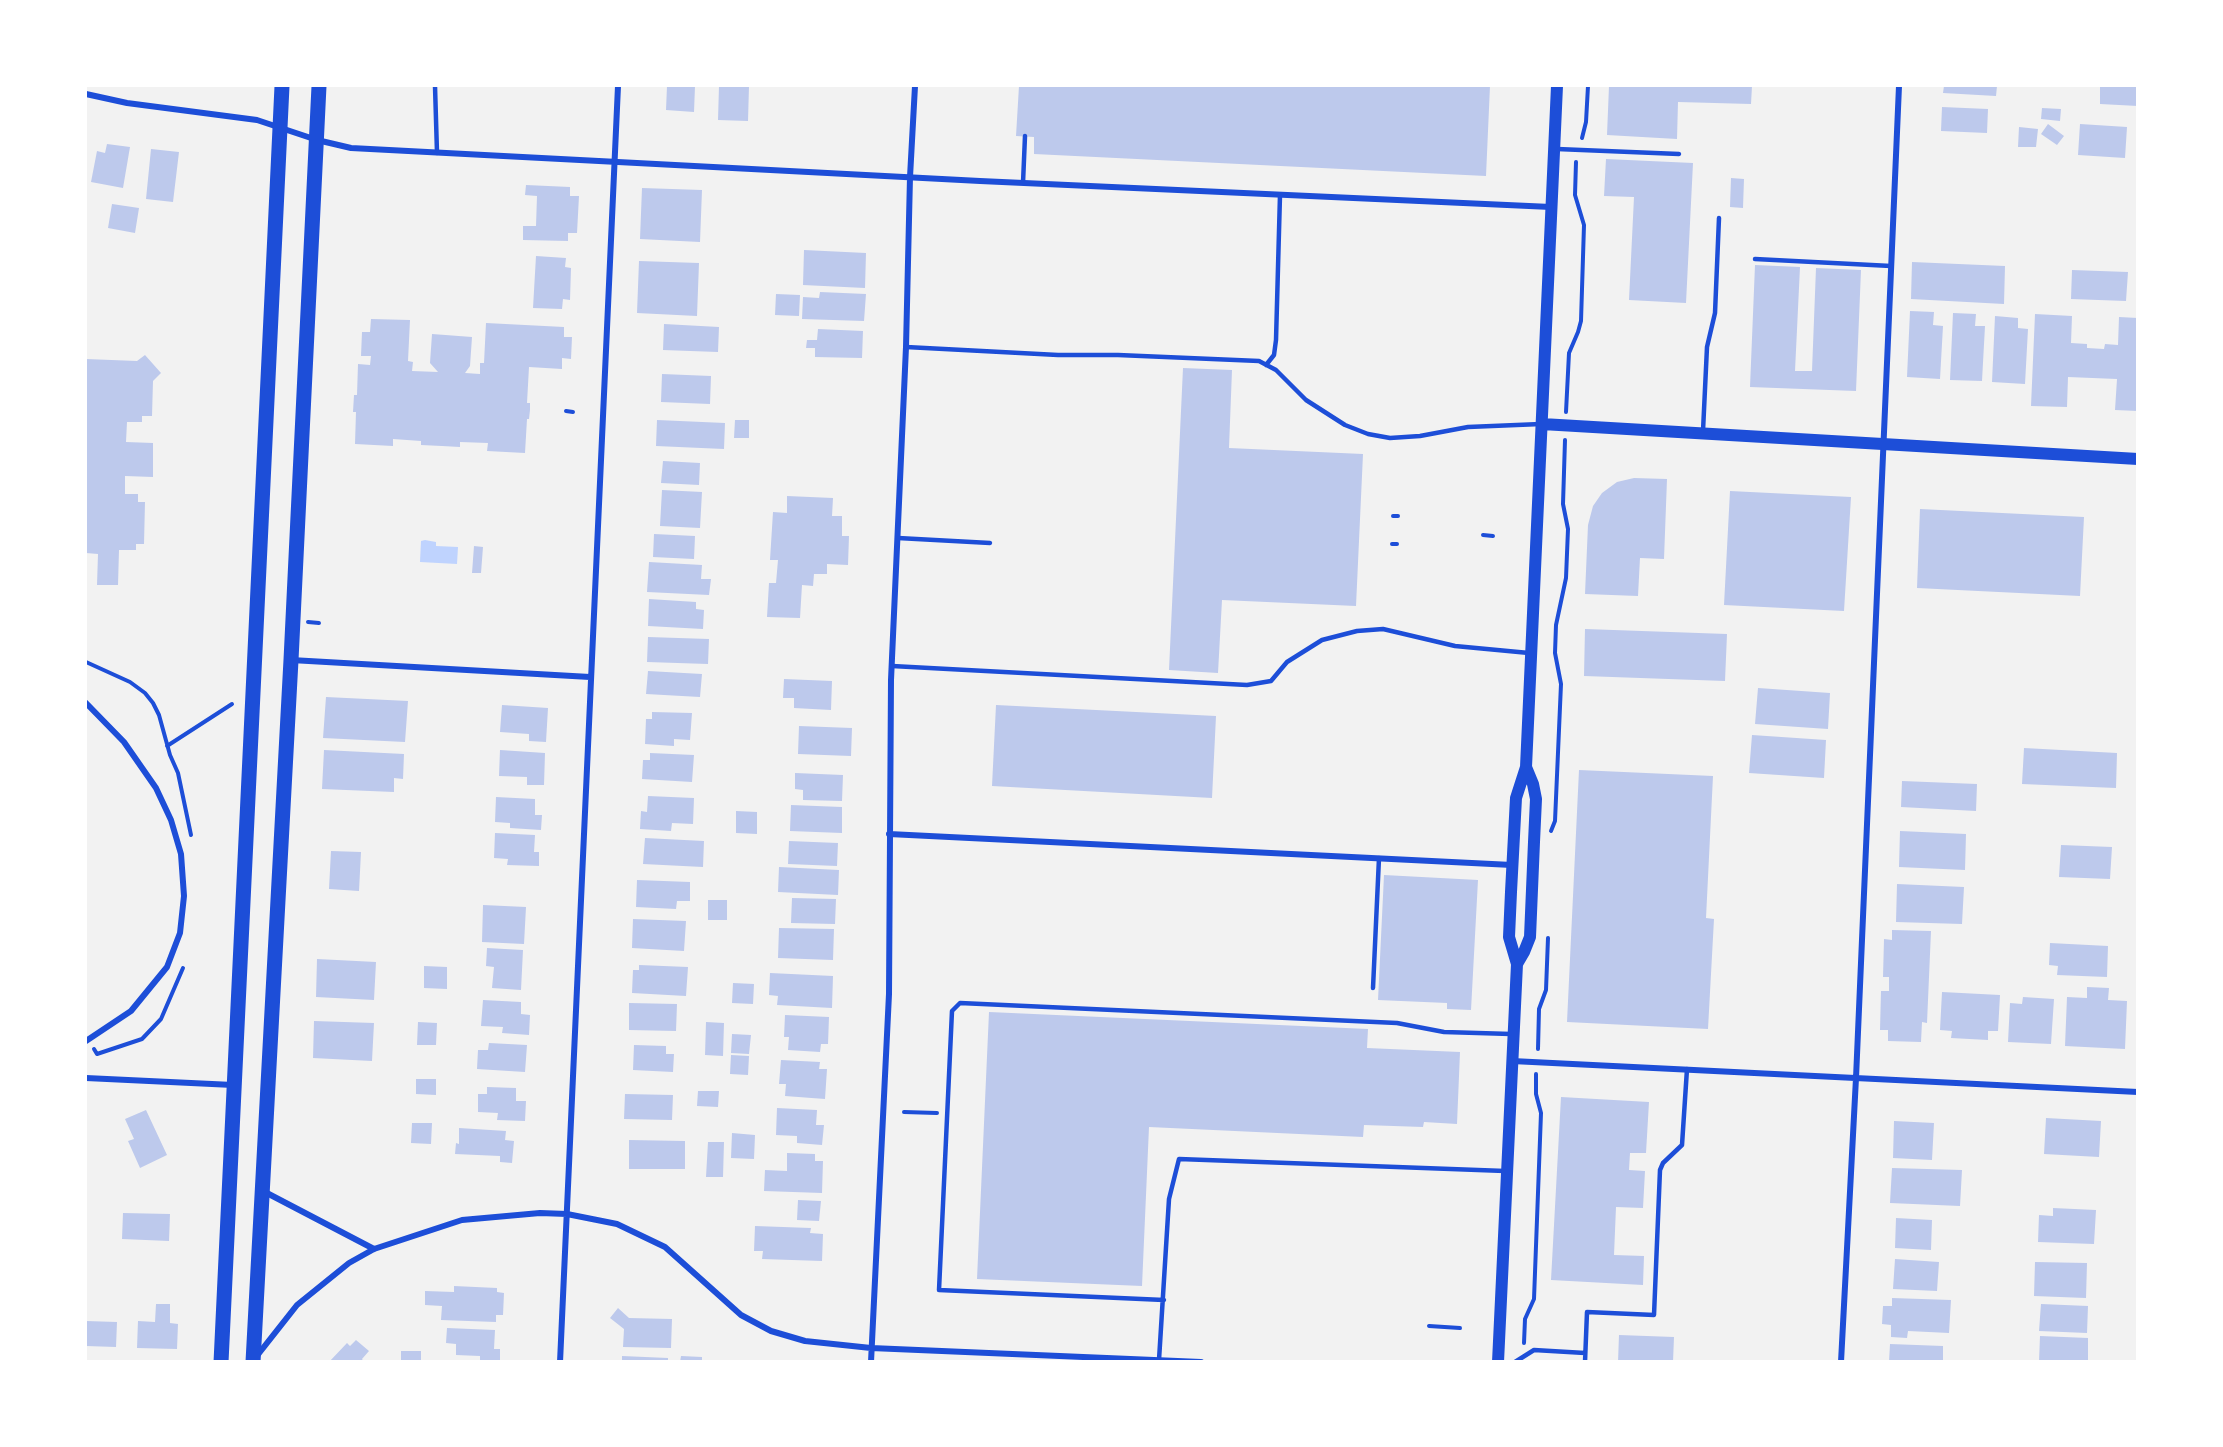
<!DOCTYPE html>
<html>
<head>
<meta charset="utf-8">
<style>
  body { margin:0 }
  #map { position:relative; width:2223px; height:1447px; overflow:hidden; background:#f2f2f2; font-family:"Varela Round",sans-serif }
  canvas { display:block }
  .frame { position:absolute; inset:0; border:87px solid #fff; pointer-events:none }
</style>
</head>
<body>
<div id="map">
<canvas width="2223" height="1447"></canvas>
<div class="frame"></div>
</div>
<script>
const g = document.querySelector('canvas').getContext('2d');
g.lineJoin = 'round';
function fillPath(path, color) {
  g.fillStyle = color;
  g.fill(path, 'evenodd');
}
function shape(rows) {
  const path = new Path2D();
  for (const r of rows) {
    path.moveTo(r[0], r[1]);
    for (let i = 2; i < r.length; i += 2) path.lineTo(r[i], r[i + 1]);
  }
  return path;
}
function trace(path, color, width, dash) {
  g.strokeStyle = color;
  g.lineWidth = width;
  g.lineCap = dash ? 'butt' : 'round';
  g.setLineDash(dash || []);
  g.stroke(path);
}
const water = shape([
  [425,540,436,542,436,546,458,547,457,564,420,562,421,541]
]);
const building = shape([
  [667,86,695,86,694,112,666,110],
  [719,86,749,86,748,121,718,120],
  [1019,86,1490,86,1486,176,1034,154,1034,137,1016,136],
  [1609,86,1752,86,1751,104,1678,102,1677,139,1607,135],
  [1944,86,1997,86,1996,96,1943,93],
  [2100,86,2138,86,2138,106,2100,104],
  [1942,107,1988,109,1987,133,1941,131],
  [2042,108,2061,109,2060,121,2041,119],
  [2048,124,2064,136,2057,145,2041,134],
  [2080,124,2127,127,2125,158,2078,155],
  [2019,127,2038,129,2036,147,2018,147],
  [107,144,130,147,123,188,91,182,97,151,105,153],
  [151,149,179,152,173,202,146,199],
  [1606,159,1693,163,1686,303,1629,300,1634,197,1604,196],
  [1731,178,1744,179,1743,208,1730,207],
  [526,185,570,187,570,196,579,196,577,233,568,233,568,241,523,240,523,226,536,226,537,196,525,195],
  [642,188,702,190,700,242,640,239],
  [112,204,139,208,135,233,108,228],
  [804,250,866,253,865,288,803,285],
  [536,256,566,258,565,267,571,268,570,300,563,299,562,309,533,308],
  [639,261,699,263,697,316,637,313],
  [1912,262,2005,266,2004,304,1911,299],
  [1755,265,1800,267,1795,371,1812,371,1816,268,1861,270,1856,391,1750,387],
  [2072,270,2128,272,2126,301,2071,299],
  [820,292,866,294,864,321,802,319,803,297,819,298],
  [776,294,800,295,799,316,775,315],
  [1910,311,1934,312,1933,325,1943,326,1940,379,1907,377],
  [1953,313,1976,314,1975,326,1985,326,1982,381,1950,380],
  [2035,314,2072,316,2071,343,2087,344,2087,348,2104,349,2105,344,2118,345,2119,317,2138,318,2138,411,2115,410,2117,379,2068,377,2067,407,2031,406],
  [1995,316,2018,318,2018,328,2028,329,2025,384,1992,382],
  [371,319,410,320,408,361,413,362,412,371,438,372,430,363,432,334,472,337,470,366,465,373,480,374,480,363,484,363,486,323,564,327,564,337,572,337,571,359,562,358,562,369,529,367,527,403,530,403,530,410,529,419,527,419,525,453,487,451,488,443,460,442,460,447,442,446,421,445,421,441,393,439,393,446,355,444,356,412,353,412,354,395,357,395,358,364,370,365,371,356,361,356,362,332,370,332],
  [664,324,719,327,718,352,663,350],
  [818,329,863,331,862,358,815,357,815,348,806,348,807,340,817,340],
  [145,355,161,373,153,381,152,416,142,416,142,422,127,422,126,442,153,443,153,477,125,476,125,494,138,494,138,502,145,502,144,544,136,544,136,550,119,550,118,585,97,585,98,554,86,553,86,359,137,361],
  [1183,368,1232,370,1229,448,1363,454,1356,606,1222,600,1218,673,1169,670],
  [662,374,711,376,710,404,661,402],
  [657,420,725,423,724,449,656,446],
  [735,420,749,420,749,438,734,438],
  [663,461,700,463,699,485,661,483],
  [1634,478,1667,479,1664,559,1640,558,1638,596,1585,594,1588,525,1593,506,1602,493,1617,482],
  [662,490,702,492,700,528,660,526],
  [1730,491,1851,497,1844,611,1724,605],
  [787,496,833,498,832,516,842,516,842,536,849,536,848,565,827,564,827,574,814,574,813,586,802,585,800,618,767,617,769,583,776,583,778,560,770,560,773,512,787,513],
  [1920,509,2084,517,2080,596,1917,588],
  [654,534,695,536,694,559,653,557],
  [474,546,483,547,481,573,472,573],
  [649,562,702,565,701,579,711,579,709,595,647,592],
  [649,599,696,602,696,609,704,610,703,629,648,626],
  [1585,629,1727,634,1725,681,1584,676],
  [648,637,709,639,708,664,647,662],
  [648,671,702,674,700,697,646,694],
  [784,679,832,681,831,710,794,708,794,698,783,698],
  [1758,688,1830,693,1828,729,1755,724],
  [326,697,408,701,405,742,323,738],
  [502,705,548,708,546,742,529,741,529,734,500,732],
  [996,705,1216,716,1212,798,992,786],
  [652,712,692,713,690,740,674,739,674,746,645,744,646,719,652,719],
  [799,726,852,728,851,756,798,754],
  [1752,735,1826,740,1824,778,1749,773],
  [2024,748,2117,753,2116,788,2022,784],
  [324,750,404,754,403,779,394,778,394,792,322,789],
  [500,750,545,753,544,785,527,785,527,777,499,776],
  [650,753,694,755,692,782,642,779,643,760,650,760],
  [1579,770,1713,776,1706,918,1714,919,1708,1029,1567,1022],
  [795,773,843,775,842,801,803,800,803,790,795,789],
  [1902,781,1977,784,1976,811,1901,807],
  [648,796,694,798,693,824,672,823,671,831,640,829,641,811,647,812],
  [496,797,535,799,535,815,542,815,541,830,510,828,510,823,495,822],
  [791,805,842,807,842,833,790,831],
  [736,811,757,812,757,834,736,833],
  [1900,831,1966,834,1965,870,1899,867],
  [495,833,535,835,534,852,539,852,539,866,507,865,508,859,494,858],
  [645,838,704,841,703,867,643,864],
  [789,841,838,843,837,866,788,864],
  [2061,845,2112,847,2110,879,2059,877],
  [331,851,361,852,359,891,329,889],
  [779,867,839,870,838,895,778,892],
  [1384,875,1478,880,1471,1010,1447,1009,1447,1003,1378,1000],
  [637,880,690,882,690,901,677,901,676,909,636,907],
  [1897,884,1964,887,1962,924,1896,922],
  [792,898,836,899,835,924,791,923],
  [708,900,727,900,727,920,708,920],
  [483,905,526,907,524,944,482,942],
  [633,919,686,921,684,951,632,948],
  [779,928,834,929,833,960,778,958],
  [1892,930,1931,931,1927,1023,1922,1022,1921,1042,1888,1041,1888,1030,1880,1030,1881,991,1889,991,1889,977,1883,977,1884,939,1892,940],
  [2050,943,2108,946,2107,977,2057,975,2058,966,2049,965],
  [487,948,523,950,521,990,492,988,494,967,486,966],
  [317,959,376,962,374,1000,316,997],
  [639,965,688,967,686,996,632,993,633,970,639,970],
  [424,966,447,967,447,989,424,988],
  [770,973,833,976,832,1008,777,1005,778,996,769,995],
  [733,983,754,984,753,1004,732,1003],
  [2087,987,2109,988,2108,1000,2127,1001,2125,1049,2065,1046,2067,997,2087,998],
  [1942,992,2000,995,1998,1031,1988,1031,1988,1040,1951,1038,1952,1031,1940,1030],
  [2023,997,2054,999,2051,1044,2008,1042,2010,1003,2022,1004],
  [483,1000,521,1002,521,1014,530,1015,529,1035,502,1033,503,1027,481,1026],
  [629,1003,677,1004,676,1031,629,1030],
  [989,1012,1368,1029,1367,1048,1460,1052,1457,1124,1424,1122,1423,1127,1364,1125,1363,1137,1149,1127,1142,1286,977,1279],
  [785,1015,829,1017,828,1044,821,1044,820,1052,788,1050,789,1037,784,1037],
  [314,1021,374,1023,372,1061,313,1058],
  [418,1022,437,1023,436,1045,417,1045],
  [706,1022,724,1023,723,1056,705,1055],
  [732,1034,751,1035,749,1054,731,1053],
  [489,1043,527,1045,525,1072,477,1069,478,1050,488,1050],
  [634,1045,666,1046,666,1054,674,1054,673,1072,633,1070],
  [731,1055,749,1056,748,1075,730,1074],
  [781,1060,820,1062,819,1069,827,1069,825,1099,785,1096,786,1084,779,1084],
  [416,1079,436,1079,436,1095,416,1094],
  [487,1087,516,1088,516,1101,526,1101,525,1121,497,1120,498,1113,478,1112,478,1094,487,1094],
  [698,1091,719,1091,718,1107,697,1106],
  [625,1094,673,1095,672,1120,624,1119],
  [1561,1097,1649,1102,1646,1153,1630,1153,1629,1170,1645,1171,1643,1208,1616,1207,1614,1255,1644,1256,1643,1285,1551,1280],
  [777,1108,817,1110,816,1125,824,1125,822,1145,797,1143,797,1136,776,1135],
  [146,1110,167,1155,140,1168,128,1141,134,1139,125,1119],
  [2046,1118,2101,1121,2099,1157,2044,1154],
  [1894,1121,1934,1123,1932,1160,1893,1158],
  [412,1123,432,1123,431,1144,411,1143],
  [459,1128,506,1131,505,1140,514,1141,512,1163,500,1162,500,1156,455,1154,456,1143,459,1144],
  [732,1133,755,1135,754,1159,731,1158],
  [629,1140,685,1141,685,1169,629,1169],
  [708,1142,724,1142,723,1177,706,1177],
  [787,1153,815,1154,815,1161,823,1161,822,1193,764,1191,765,1170,787,1171],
  [1892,1168,1962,1170,1960,1206,1890,1203],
  [798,1200,821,1201,819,1221,797,1220],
  [2053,1208,2096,1210,2094,1244,2038,1242,2039,1215,2053,1216],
  [123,1213,170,1214,169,1241,122,1239],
  [1896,1218,1932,1220,1931,1250,1895,1248],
  [755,1226,811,1228,810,1233,823,1234,822,1261,762,1259,763,1251,754,1251],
  [1895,1259,1939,1262,1937,1291,1893,1289],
  [2035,1262,2087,1263,2086,1298,2034,1296],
  [454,1286,497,1288,497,1292,504,1293,503,1315,496,1315,496,1322,441,1320,442,1306,425,1305,425,1291,454,1292],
  [1892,1298,1951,1300,1949,1333,1908,1331,1907,1338,1891,1337,1891,1325,1882,1324,1883,1306,1892,1306],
  [156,1304,170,1304,170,1323,178,1324,177,1349,137,1348,138,1321,155,1322],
  [2041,1304,2088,1306,2087,1333,2039,1331],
  [618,1308,629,1318,672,1319,671,1348,623,1347,624,1329,610,1318],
  [86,1321,117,1322,116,1347,86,1346],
  [447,1328,495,1330,494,1349,500,1349,500,1362,480,1362,480,1356,456,1355,456,1344,446,1343],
  [1619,1335,1674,1337,1673,1362,1618,1362],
  [2040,1336,2088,1338,2088,1362,2039,1362],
  [356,1340,369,1351,362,1359,364,1362,329,1362,347,1343,350,1346],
  [1890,1344,1943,1346,1943,1362,1889,1362],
  [401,1351,421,1351,421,1362,401,1362],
  [622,1356,668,1358,668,1362,622,1362],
  [681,1356,702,1357,702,1362,680,1362]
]);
const path = shape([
  [1582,138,1586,122,1588,86],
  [566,411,573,412],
  [1566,412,1569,353,1578,332,1581,321,1584,225,1575,195,1576,162],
  [1393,516,1398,516],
  [1483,535,1493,536],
  [1392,544,1397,544],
  [308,622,319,623],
  [86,662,130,682,145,693,153,703,159,715,170,755,178,773,191,835],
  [167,746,232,704],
  [1551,831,1555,821,1561,684,1555,653,1556,625,1566,578,1568,529,1563,504,1565,440],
  [94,1049,97,1054,142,1039,161,1019,183,968],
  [1538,1049,1539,1009,1546,990,1548,938],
  [904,1112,937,1113],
  [1429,1326,1460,1328],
  [1524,1343,1525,1319,1534,1299,1541,1113,1536,1094,1536,1074]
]);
const service = shape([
  [435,86,437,153],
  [1557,149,1679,154],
  [1023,183,1025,136],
  [1755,259,1891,266],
  [906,347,1058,355,1118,355,1259,361,1276,370,1306,400,1345,425,1368,434,1390,438,1420,436,1468,427,1541,424],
  [1266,365,1274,355,1276,340,1280,195],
  [1703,431,1707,347,1715,313,1719,218],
  [898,538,990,543],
  [892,666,1247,685,1271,681,1287,662,1322,640,1357,631,1383,629,1455,646,1529,653],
  [1373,988,1379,858],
  [1164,1300,939,1290,952,1011,960,1003,1397,1023,1444,1032,1511,1034],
  [1159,1360,1169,1199,1179,1159,1505,1171],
  [1515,1362,1534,1350,1585,1353],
  [1585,1362,1587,1312,1654,1315,1660,1170,1663,1163,1682,1145,1687,1069]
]);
const minor = shape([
  [86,94,127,103,257,120,317,140,351,148,980,181,1551,207],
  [291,660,590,677],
  [86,703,124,742,156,788,171,820,181,854,184,896,180,933,167,967,131,1011,86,1041],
  [889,834,1512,865],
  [1512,1061,2138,1092],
  [86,1078,233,1085],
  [263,1191,374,1249],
  [256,1357,297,1305,349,1263,374,1249,462,1220,540,1213,567,1214,617,1224,665,1247,741,1315,771,1331,805,1341,871,1348,1201,1362],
  [560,1362,618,86],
  [871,1362,889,994,891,680,906,347,910,177,915,86],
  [1841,1362,1856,1078,1899,86]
]);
const secondary = shape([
  [1542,424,2138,459],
  [1517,964,1524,952,1530,937,1534,842,1536,799,1533,784,1526,767],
  [1498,1362,1517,964,1509,937,1511,892,1516,798,1526,767,1557,86]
]);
const primary = shape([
  [221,1362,282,86],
  [253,1362,291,660,319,86]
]);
fillPath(water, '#bfd3fe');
fillPath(building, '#bdc9ec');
trace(path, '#1d4ed8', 4);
trace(service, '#1d4ed8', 4.5);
trace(minor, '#1d4ed8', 6);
trace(secondary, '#1d4ed8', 12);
trace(primary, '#1d4ed8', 15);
</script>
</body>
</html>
